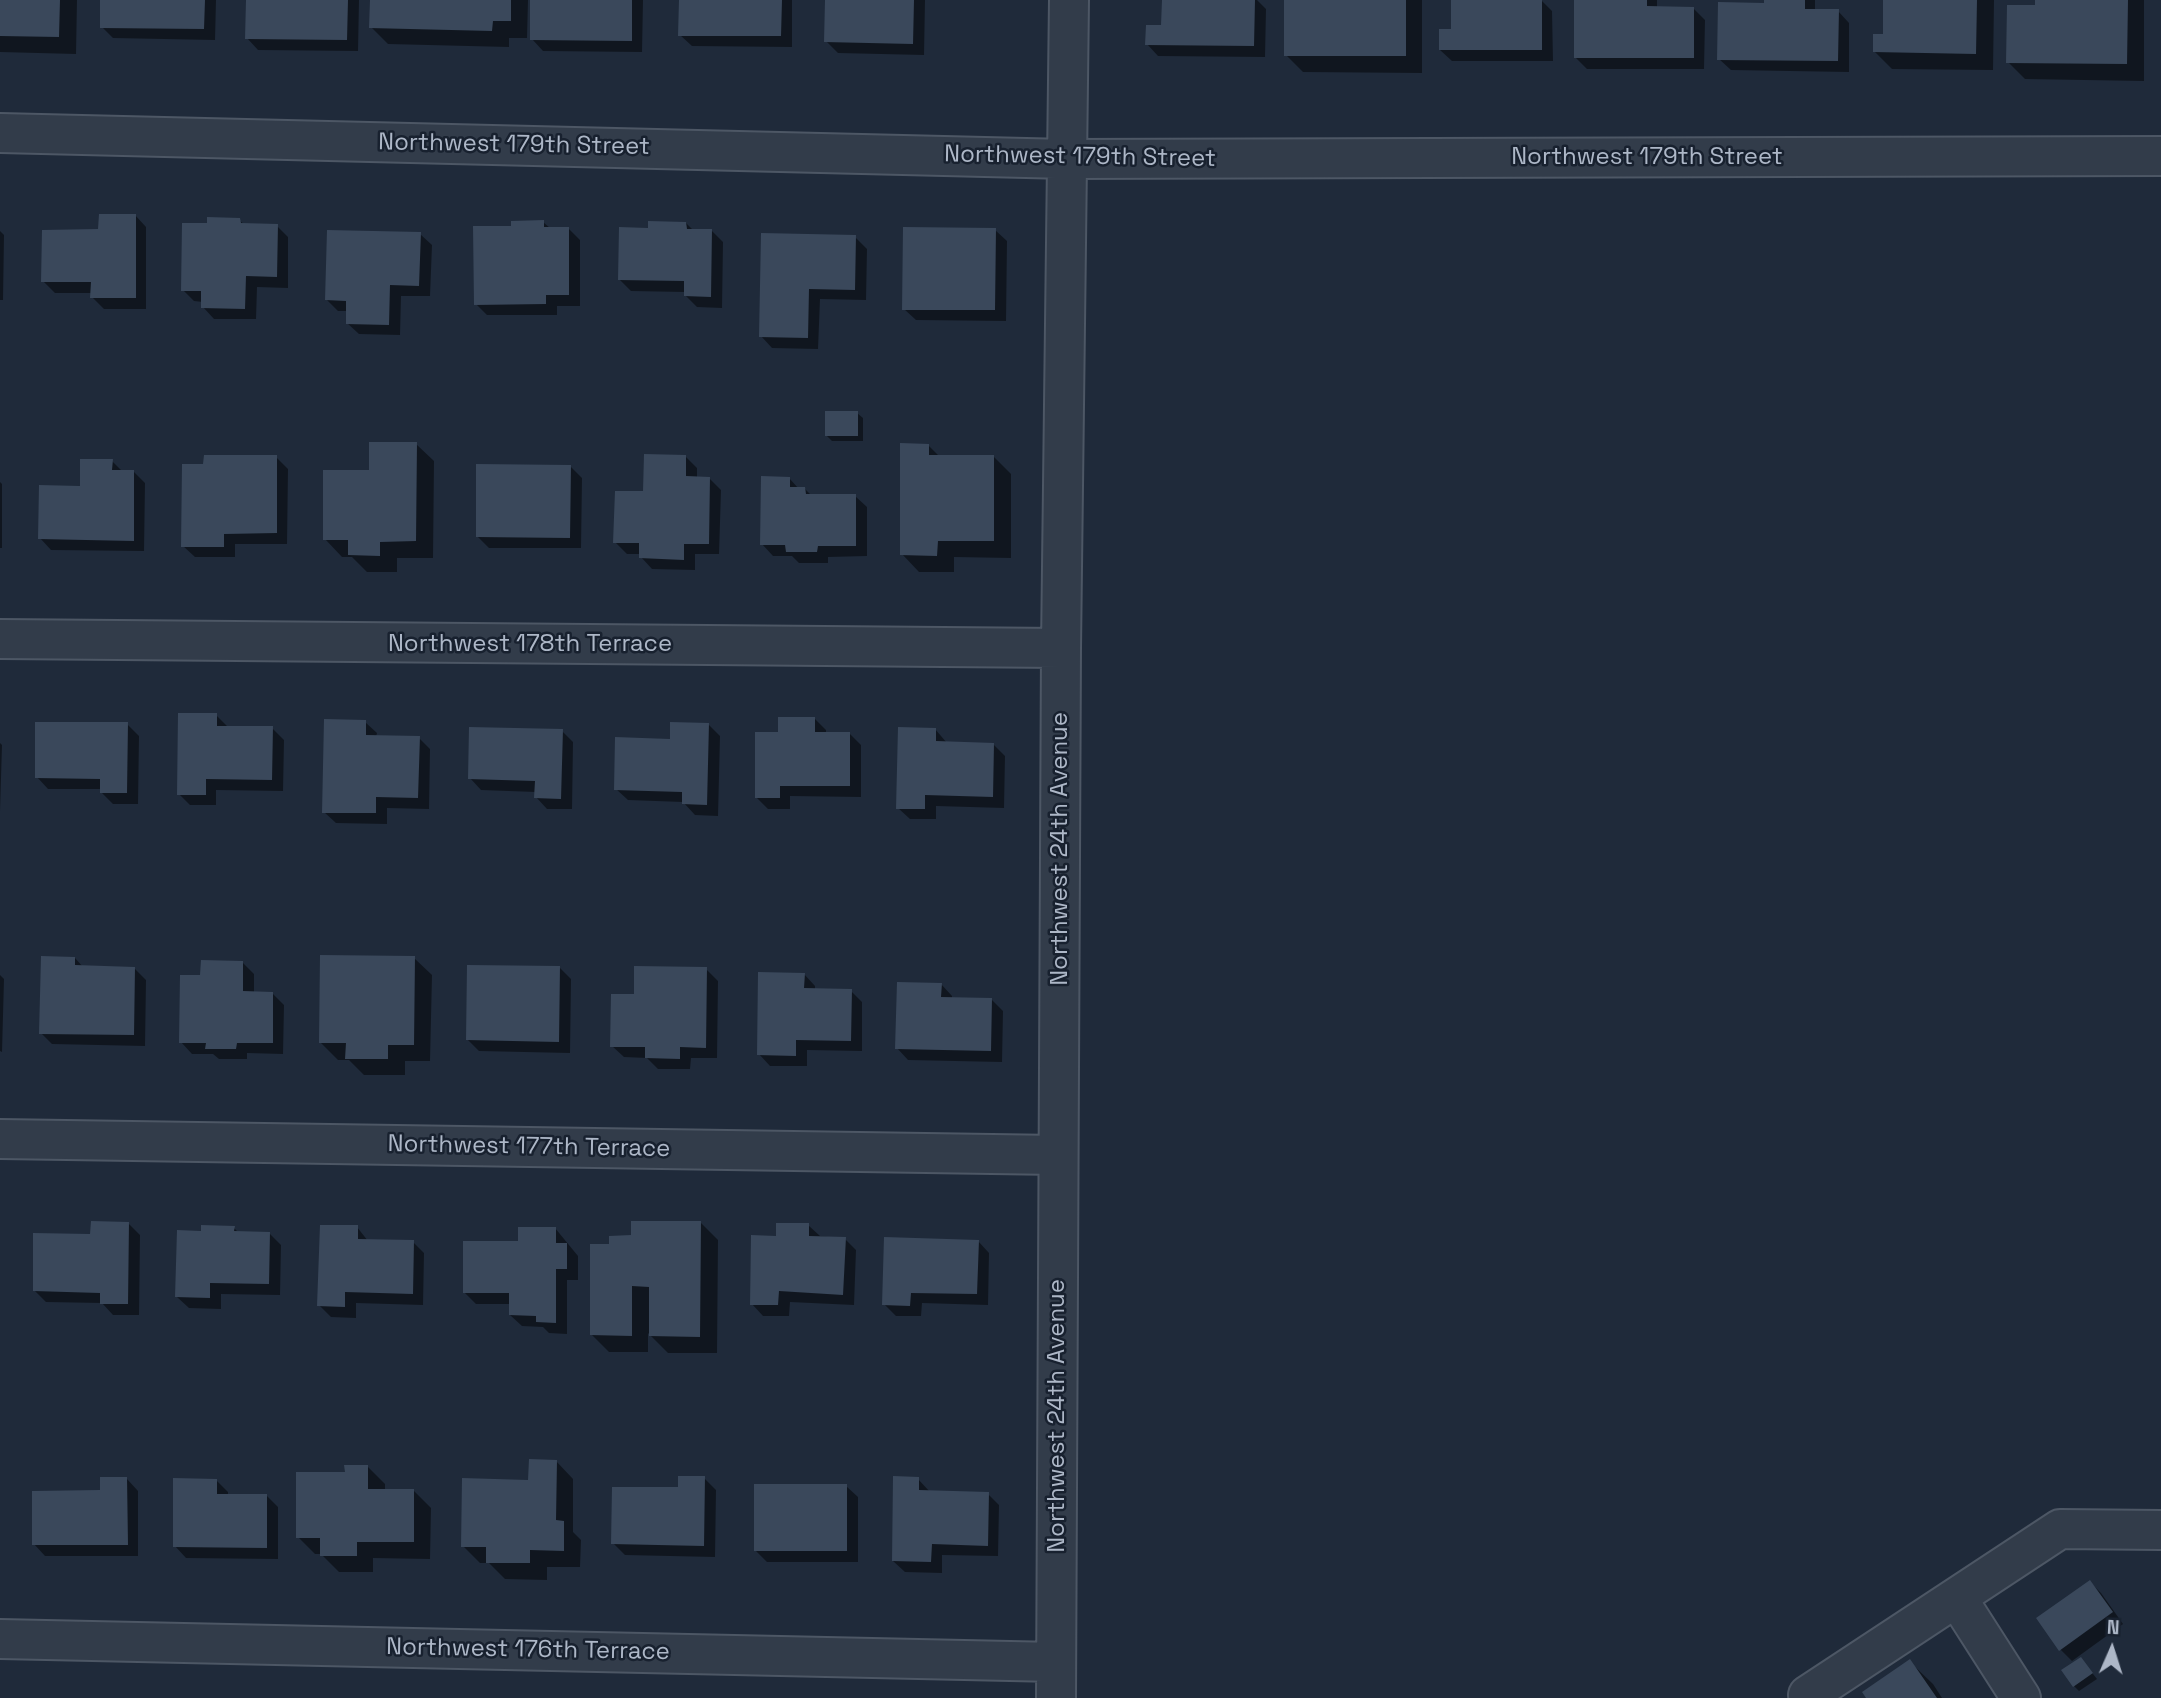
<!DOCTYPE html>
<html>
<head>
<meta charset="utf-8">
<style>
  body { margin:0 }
  #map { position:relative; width:2161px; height:1698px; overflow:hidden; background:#1f2a3a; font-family:"Space Grotesk",sans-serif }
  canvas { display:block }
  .north { position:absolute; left:2077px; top:1614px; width:70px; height:70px; -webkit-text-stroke:5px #18212f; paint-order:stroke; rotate:3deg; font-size:19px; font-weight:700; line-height:28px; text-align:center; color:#adb7c7 }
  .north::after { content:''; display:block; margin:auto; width:24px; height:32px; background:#adb7c7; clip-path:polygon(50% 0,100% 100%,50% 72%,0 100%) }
</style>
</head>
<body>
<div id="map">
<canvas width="2161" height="1698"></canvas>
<div class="north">N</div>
</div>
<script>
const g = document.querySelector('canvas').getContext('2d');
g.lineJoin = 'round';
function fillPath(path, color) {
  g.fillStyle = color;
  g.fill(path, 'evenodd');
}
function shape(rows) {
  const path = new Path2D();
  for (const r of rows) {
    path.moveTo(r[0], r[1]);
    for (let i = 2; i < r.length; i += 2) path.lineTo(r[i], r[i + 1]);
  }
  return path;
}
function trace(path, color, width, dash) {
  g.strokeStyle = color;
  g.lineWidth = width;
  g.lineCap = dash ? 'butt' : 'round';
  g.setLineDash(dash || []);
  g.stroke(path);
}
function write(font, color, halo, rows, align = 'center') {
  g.font = font + ' "Space Grotesk",sans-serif';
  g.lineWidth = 5;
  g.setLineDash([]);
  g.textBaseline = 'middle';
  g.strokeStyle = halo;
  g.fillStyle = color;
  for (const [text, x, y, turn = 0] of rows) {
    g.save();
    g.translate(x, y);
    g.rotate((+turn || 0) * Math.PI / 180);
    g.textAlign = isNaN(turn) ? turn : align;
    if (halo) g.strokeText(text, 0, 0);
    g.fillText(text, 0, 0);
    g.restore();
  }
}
const shadow = shape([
  [0,0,77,0,76,54,0,52],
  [102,0,216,0,215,40,113,38,102,27],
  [247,0,359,0,358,51,258,50,247,38],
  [372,0,528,0,527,38,509,38,509,47,388,44,371,27],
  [532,0,643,0,642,52,543,51,532,39],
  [681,0,792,0,792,47,692,46,680,35],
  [827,0,925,0,924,55,838,53,826,41],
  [1163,0,1257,0,1266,9,1265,57,1158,56,1147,44,1163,27],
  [1286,0,1422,0,1422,73,1303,72,1286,55],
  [1452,0,1541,0,1552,11,1553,61,1452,61,1440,50,1452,31],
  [1583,0,1657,0,1657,8,1693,8,1705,20,1704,69,1587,69,1576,58],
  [1766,0,1815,0,1815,11,1838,11,1849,23,1849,72,1731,70,1719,59,1766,4],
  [1885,0,1994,0,1993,70,1892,69,1875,52,1884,36],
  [2037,0,2144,0,2144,81,2025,79,2008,62,2037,7],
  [135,215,146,227,146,309,104,309,92,297,92,293,55,293,43,281,100,231],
  [239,220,245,225,277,226,288,237,288,288,257,287,256,319,214,319,203,307,203,302,194,301,183,290,209,225],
  [543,222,550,228,568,228,580,240,580,306,557,306,557,315,487,315,476,304,513,228],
  [686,223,693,230,711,230,723,242,722,308,697,307,685,295,685,292,631,291,619,279,649,230],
  [995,230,1007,241,1006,321,916,320,904,309],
  [0,231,4,235,3,300,0,300],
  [420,234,432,245,430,296,401,296,400,335,359,334,347,323,348,311,338,311,327,300],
  [855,237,867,249,866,300,820,299,818,349,772,348,761,336],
  [857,413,863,418,863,441,832,441,826,435],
  [416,444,434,461,433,558,397,558,397,572,367,572,352,557,342,557,325,539,371,472],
  [928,445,940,457,994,457,1011,474,1011,558,954,557,954,572,919,572,902,554],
  [685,456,697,468,697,478,709,478,721,490,719,554,695,554,695,570,652,569,641,557,641,554,627,554,615,542,645,493],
  [276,457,288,469,287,544,235,544,235,557,195,557,183,546],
  [112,461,123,472,134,472,145,483,144,551,51,550,40,538,82,487],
  [570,466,582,478,581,548,489,548,477,536],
  [789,478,799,489,805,489,811,495,855,496,867,507,867,556,828,557,828,563,799,563,792,556,773,556,762,544],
  [0,482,2,484,2,548,0,548],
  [216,715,227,726,272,728,284,740,283,791,216,790,216,805,190,805,179,794],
  [815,719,826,730,826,734,849,733,861,745,861,797,790,796,790,809,768,809,757,798,780,734],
  [365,722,377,733,376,737,419,738,430,749,429,809,387,808,387,824,336,823,324,812],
  [127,724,139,736,138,804,113,804,102,793,102,789,48,789,37,777],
  [709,725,720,736,718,816,695,815,683,802,628,800,616,789,672,741],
  [935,729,947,743,993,744,1005,756,1004,808,936,806,936,819,910,819,898,808],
  [562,731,573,742,572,809,547,809,536,797,536,792,481,790,470,778],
  [0,743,2,745,0,811],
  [75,958,83,967,135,969,146,980,145,1046,52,1044,41,1033],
  [414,958,432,975,430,1061,405,1061,405,1075,364,1075,349,1060,338,1060,321,1043],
  [243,963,254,974,254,993,273,994,284,1005,283,1054,247,1053,247,1059,219,1059,213,1054,192,1054,181,1042,202,977],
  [560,968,571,979,570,1053,479,1051,467,1039],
  [706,969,718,981,717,1058,691,1058,690,1069,658,1069,647,1058,624,1057,612,1046,636,996],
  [804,974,815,986,815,990,851,991,862,1002,862,1051,807,1050,807,1066,770,1066,759,1054],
  [0,975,4,979,2,1052,0,1051],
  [941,984,952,996,952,999,991,999,1003,1011,1002,1062,908,1060,897,1048],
  [128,1223,140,1235,139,1315,113,1315,102,1303,46,1302,34,1290,91,1236],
  [701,1223,718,1240,717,1353,668,1353,648,1333,648,1352,609,1352,591,1334,611,1246,633,1237],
  [808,1225,820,1236,845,1239,856,1250,854,1305,790,1302,789,1316,763,1316,752,1304,777,1238],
  [357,1227,368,1241,413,1242,424,1253,423,1305,356,1303,356,1318,331,1317,319,1305],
  [234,1228,239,1233,270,1234,281,1245,280,1295,221,1294,221,1309,189,1308,177,1297,203,1233],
  [555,1228,578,1256,578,1280,567,1280,567,1334,549,1333,543,1327,522,1326,510,1315,510,1304,476,1304,464,1292,520,1243],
  [978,1241,989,1253,988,1305,922,1303,921,1316,896,1316,884,1304],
  [556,1461,573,1479,573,1532,581,1540,580,1567,547,1567,547,1580,505,1579,489,1563,480,1563,463,1546,530,1481],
  [368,1467,385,1484,385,1491,414,1491,431,1508,430,1559,373,1558,373,1572,339,1572,321,1554,315,1554,298,1537],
  [704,1478,716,1490,715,1557,625,1555,613,1543,680,1489],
  [127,1479,138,1491,138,1556,45,1556,34,1544,101,1492],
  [918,1479,930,1492,988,1494,999,1505,998,1556,942,1555,942,1573,905,1572,893,1561],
  [216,1480,228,1492,228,1496,267,1496,278,1507,278,1559,186,1558,175,1546],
  [846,1486,858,1497,858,1562,767,1562,756,1551],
  [2090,1582,2101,1593,2123,1624,2072,1661,2060,1649],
  [2081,1659,2097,1679,2079,1691,2074,1686],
  [1910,1662,1933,1684,1942,1698,1868,1698]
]);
const building = shape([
  [0,0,60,0,59,37,0,36],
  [100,0,205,0,204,29,100,28],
  [246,0,348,0,347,40,245,39],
  [370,0,511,0,511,21,493,21,492,31,369,28],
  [530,0,632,0,632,41,530,40],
  [679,0,782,0,781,36,678,36],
  [825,0,914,0,913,44,824,42],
  [1162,0,1255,0,1254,46,1145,45,1146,25,1161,25],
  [1284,0,1406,0,1406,56,1284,56],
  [1451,0,1542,0,1542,50,1439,50,1439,29,1451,29],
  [1574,0,1647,0,1647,6,1694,7,1694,58,1574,58],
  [1764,0,1805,0,1805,9,1839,9,1838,61,1717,60,1718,2,1764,3],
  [1883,0,1977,0,1976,54,1873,52,1873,34,1883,34],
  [2035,0,2128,0,2127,64,2006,63,2007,5,2035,5],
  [99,214,136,214,136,298,90,298,91,282,41,282,42,230,98,229],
  [207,217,240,218,241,223,278,224,277,277,246,276,245,309,201,308,201,291,181,291,182,223,207,223],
  [544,220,544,227,569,227,569,295,546,295,546,304,474,305,473,226,511,226,511,221],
  [648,221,686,222,687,229,712,229,711,297,684,296,684,281,618,280,619,227,648,228],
  [903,227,996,228,995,310,902,310],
  [327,230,421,232,419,286,390,285,389,325,346,324,346,301,325,300],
  [761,233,856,235,855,290,809,289,808,338,759,337],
  [825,411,858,411,858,436,825,436],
  [369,442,417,442,416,541,380,542,380,556,348,555,348,540,323,540,323,470,369,470],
  [900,443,929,444,929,455,994,455,994,541,938,541,937,556,900,555],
  [644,454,686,455,686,476,710,477,709,544,684,544,684,560,639,558,639,543,613,543,615,491,643,491],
  [204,455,277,455,277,533,224,534,224,547,181,547,182,464,203,464],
  [80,459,113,459,112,470,134,470,134,541,38,539,39,485,80,486],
  [476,464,571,465,570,538,476,537],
  [761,476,790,477,790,487,805,487,806,494,856,494,856,546,818,546,817,552,786,552,785,545,760,545],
  [178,713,217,713,217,726,273,726,272,780,206,779,206,795,177,795],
  [778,717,815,717,815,732,850,732,850,786,780,786,780,798,755,798,755,732,778,732],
  [324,719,366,720,366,735,420,736,418,798,376,797,376,813,322,813],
  [35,722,128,722,127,793,100,793,100,779,35,778],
  [670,722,709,723,707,805,682,804,682,792,614,790,615,737,670,739],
  [469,727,563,729,561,799,534,798,535,781,468,779],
  [898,727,936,728,936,741,994,743,993,797,925,795,925,809,896,809],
  [320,955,415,956,414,1045,388,1045,388,1059,345,1059,346,1043,319,1043],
  [41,956,75,957,75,965,135,967,134,1035,39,1034],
  [201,960,243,961,243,991,273,992,273,1043,237,1043,236,1049,205,1049,206,1043,179,1043,180,975,200,975],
  [467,965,560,966,559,1042,466,1040],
  [634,966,707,967,706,1048,680,1047,680,1059,645,1058,645,1047,610,1047,611,994,634,994],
  [758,972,805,973,804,988,852,989,851,1041,796,1040,796,1056,757,1055],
  [897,982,942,983,941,997,992,998,991,1051,895,1049],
  [91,1221,129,1222,128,1304,100,1304,100,1293,33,1291,33,1233,90,1234],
  [631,1221,701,1221,700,1337,649,1336,649,1287,632,1286,632,1336,590,1335,590,1244,609,1244,609,1236,631,1235],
  [776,1223,809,1223,809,1236,846,1237,843,1295,779,1291,778,1305,750,1305,751,1235,776,1236],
  [201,1225,235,1226,234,1231,270,1232,269,1284,210,1283,210,1298,175,1297,177,1230,201,1231],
  [320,1225,358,1225,358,1239,414,1240,413,1294,345,1292,345,1307,317,1306],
  [518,1227,556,1227,556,1243,567,1243,567,1269,556,1269,556,1323,536,1322,536,1316,509,1315,509,1293,463,1293,463,1241,518,1241],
  [884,1237,979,1240,977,1294,911,1293,910,1306,882,1305],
  [529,1459,557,1460,556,1520,564,1521,564,1551,530,1550,530,1563,486,1563,486,1547,461,1547,462,1478,528,1480],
  [344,1465,368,1465,368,1489,414,1489,414,1542,357,1542,357,1556,320,1556,320,1538,296,1538,296,1472,345,1472],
  [678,1476,705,1476,704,1546,611,1544,612,1487,678,1487],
  [893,1476,919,1477,919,1490,989,1492,988,1546,932,1544,931,1562,892,1561],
  [100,1477,127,1477,128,1545,32,1545,32,1491,100,1490],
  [173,1478,217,1479,217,1494,267,1494,267,1548,173,1547],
  [754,1484,847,1484,847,1551,754,1551],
  [2090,1580,2113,1612,2059,1651,2036,1618],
  [2081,1657,2093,1673,2073,1687,2061,1670],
  [1910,1659,1937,1698,1866,1698,1862,1692]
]);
const minor = shape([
  [0,133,1067,159,2161,156],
  [0,639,1061,648],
  [0,1139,1058,1155],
  [1957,1598,2021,1698],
  [0,1639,1056,1662],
  [1056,1698,1061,648,1069,0],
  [1810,1698,1808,1695,2060,1529,2161,1530]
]);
const streetNames = [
  ["Northwest 179th Street",514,145,1],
  ["Northwest 179th Street",1080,157,1],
  ["Northwest 179th Street",1647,157],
  ["Northwest 178th Terrace",530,644],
  ["Northwest 24th Avenue",1060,849,-90],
  ["Northwest 177th Terrace",529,1147,1],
  ["Northwest 24th Avenue",1057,1416,-90],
  ["Northwest 176th Terrace",528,1650,1]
];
fillPath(shadow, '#0007');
fillPath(building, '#3a485b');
trace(minor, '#4d5765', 42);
trace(minor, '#323c4a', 38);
write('24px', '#adb7c7', '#18212f', streetNames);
</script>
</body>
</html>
